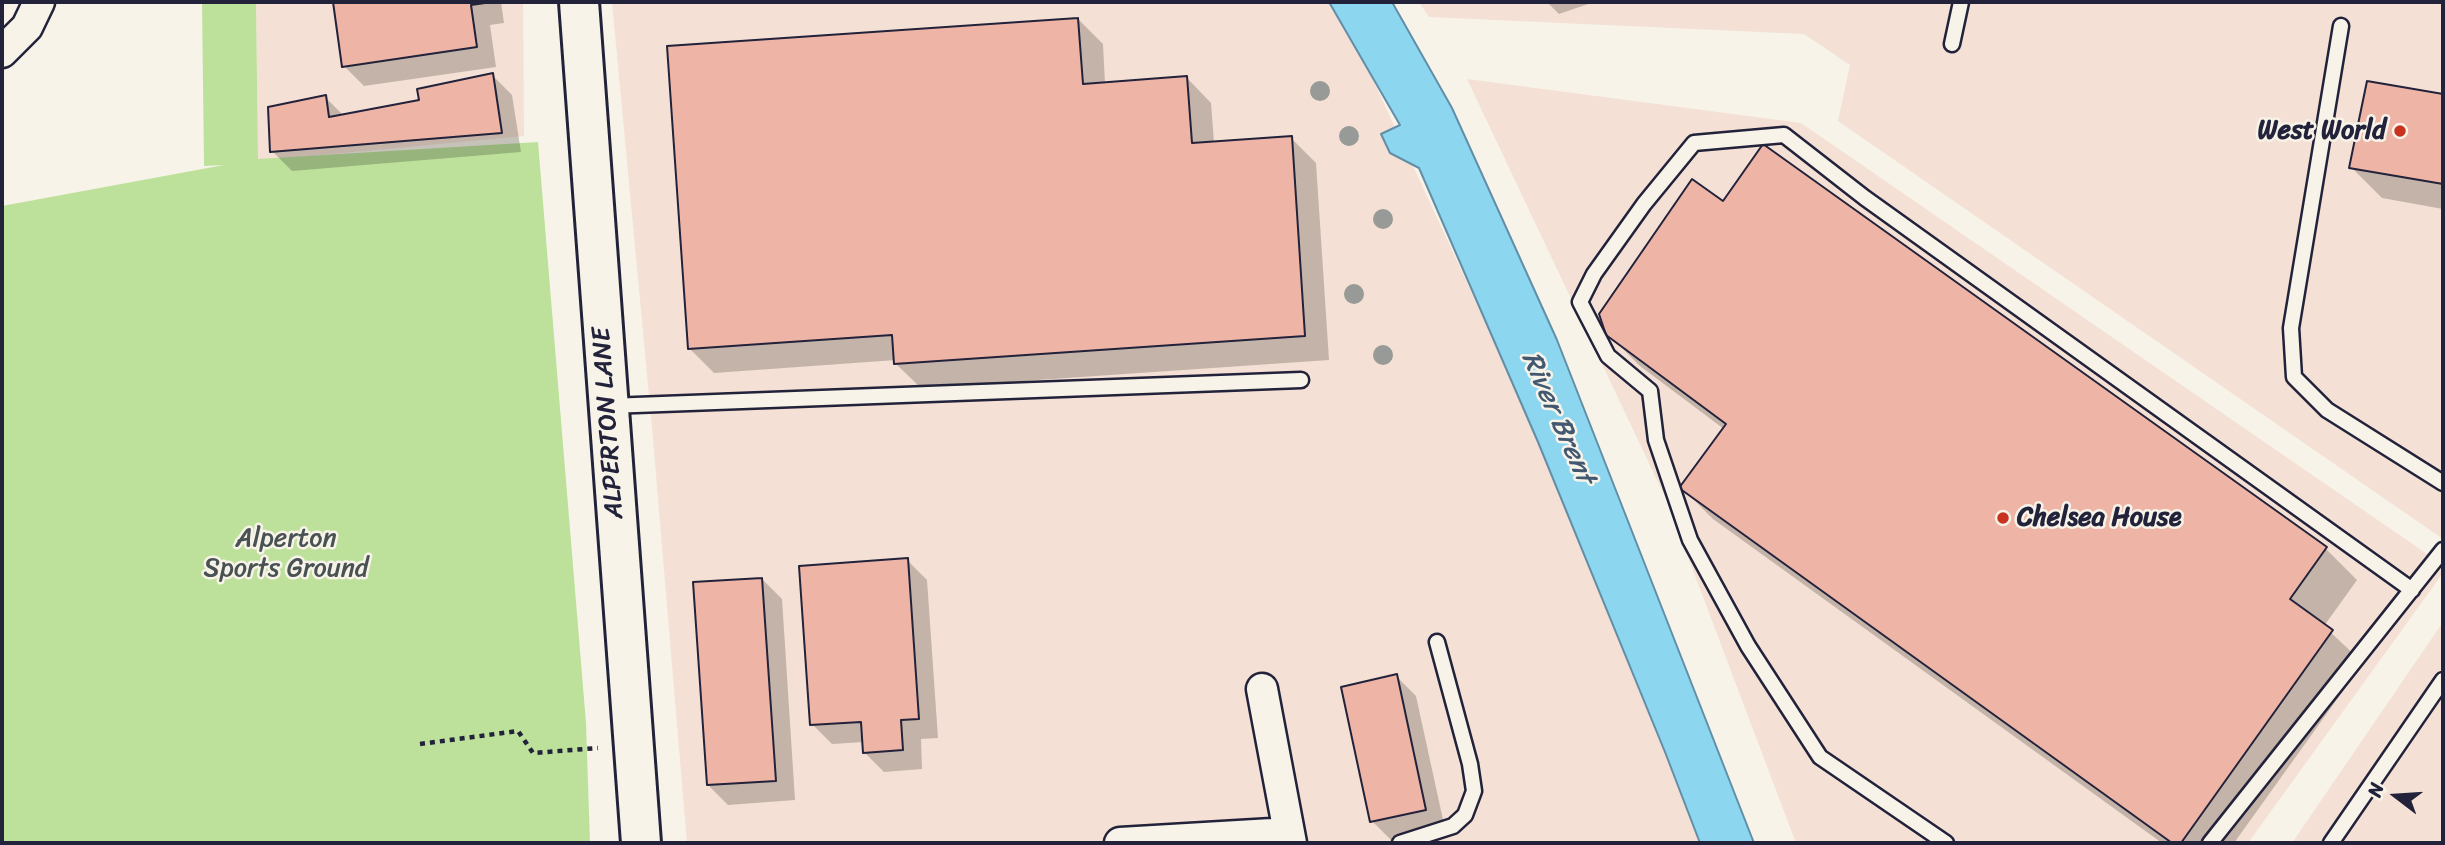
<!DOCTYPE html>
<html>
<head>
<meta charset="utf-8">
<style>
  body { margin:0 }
  #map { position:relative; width:2445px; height:845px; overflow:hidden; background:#f7f3e8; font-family:Sriracha,sans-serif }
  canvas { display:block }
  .frame { position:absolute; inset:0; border:4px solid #22223b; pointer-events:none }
  .north { position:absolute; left:2361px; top:761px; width:70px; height:70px; -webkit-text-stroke:5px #f7f3e8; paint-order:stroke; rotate:287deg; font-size:19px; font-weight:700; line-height:28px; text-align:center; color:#22223b }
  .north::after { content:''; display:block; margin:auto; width:24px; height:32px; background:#22223b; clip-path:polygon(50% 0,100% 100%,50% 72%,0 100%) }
</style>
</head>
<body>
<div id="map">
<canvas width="2445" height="845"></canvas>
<div class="frame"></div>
<div class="north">N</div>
</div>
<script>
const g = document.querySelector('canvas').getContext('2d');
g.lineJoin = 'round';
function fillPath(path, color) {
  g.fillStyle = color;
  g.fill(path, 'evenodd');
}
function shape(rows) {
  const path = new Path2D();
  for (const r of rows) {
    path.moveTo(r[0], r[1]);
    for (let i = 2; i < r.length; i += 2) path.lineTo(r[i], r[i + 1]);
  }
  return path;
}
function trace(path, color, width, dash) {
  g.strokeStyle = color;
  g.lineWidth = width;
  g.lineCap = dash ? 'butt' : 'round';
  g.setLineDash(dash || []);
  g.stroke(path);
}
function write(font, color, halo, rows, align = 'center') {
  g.font = font + ' Sriracha,sans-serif';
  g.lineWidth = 5;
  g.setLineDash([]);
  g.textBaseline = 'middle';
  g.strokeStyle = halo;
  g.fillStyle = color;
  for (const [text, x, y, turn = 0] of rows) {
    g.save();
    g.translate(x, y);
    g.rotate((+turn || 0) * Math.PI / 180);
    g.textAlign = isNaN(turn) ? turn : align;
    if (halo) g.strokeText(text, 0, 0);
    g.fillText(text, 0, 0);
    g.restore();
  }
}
const built = shape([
  [256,2,523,2,524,136,258,161],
  [612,2,1332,2,1361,54,1561,485,1705,843,687,843,652,427],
  [1419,2,2443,2,2443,539,1838,121,1850,65,1804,34,1429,17],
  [1467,79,1801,123,2443,565,2443,573,2248,843,1796,843,1666,499],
  [2443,622,2443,843,2292,843]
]);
const green = shape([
  [202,2,256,2,258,159,538,142,586,723,590,843,2,843,2,206,224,165,204,166]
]);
const water = shape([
  [1329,2,1392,2,1452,108,1557,340,1754,843,1700,843,1665,752,1538,442,1419,168,1390,153,1381,134,1400,125,1329,2]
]);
const shadow = shape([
  [334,2,501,2,504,23,490,25,496,67,364,86,344,66],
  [1547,2,1594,2,1559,14],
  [1078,19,1103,44,1105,84,1187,78,1211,103,1214,143,1291,138,1316,163,1329,360,921,388,896,364,896,360,714,373,689,348],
  [492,75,512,95,521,152,292,171,272,151,325,97,344,116,420,101],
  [2368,83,2443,96,2443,209,2382,198,2351,167],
  [1764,146,2326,549,2357,580,2324,626,2363,663,2234,843,2162,843,1713,519,1682,488,1724,429,1640,366,1608,334,1723,204],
  [907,560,927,580,938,738,921,739,922,769,884,772,864,752,864,742,832,744,812,724],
  [762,579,782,599,795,800,728,805,708,785],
  [1396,676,1416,696,1445,829,1392,841,1372,821]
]);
const building = shape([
  [333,2,484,2,485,3,471,5,477,47,342,67,333,2],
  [1078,18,1083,84,1187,76,1192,143,1292,136,1305,336,894,364,892,335,688,349,667,46,1078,18],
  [493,73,502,133,270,152,268,107,326,95,329,117,419,100,417,89,493,73],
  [2367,81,2443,94,2443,184,2349,168,2367,81],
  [1763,144,2327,547,2290,599,2333,630,2181,843,2172,843,1679,488,1726,424,1606,335,1599,314,1692,179,1723,201,1763,144],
  [908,558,919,719,901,720,903,750,863,753,861,722,810,725,799,566,908,558],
  [762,578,776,781,707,785,693,582,762,578],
  [1397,674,1426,810,1370,822,1341,687,1397,674]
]);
const path = shape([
  [420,744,518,731,533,753,598,748]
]);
const service = shape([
  [2341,26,2291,328,2294,377,2327,410,2443,483],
  [1952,44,1961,2],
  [609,406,1301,380],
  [1400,843,1453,826,1465,815,1474,791,1470,764,1437,642],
  [1946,843,1820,757,1748,646,1690,540,1656,440,1650,391,1608,356,1580,302,1594,274,1644,204,1694,143,1784,135,1865,198,2412,590],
  [2210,843,2443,550],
  [2331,843,2443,680]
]);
const minor = shape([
  [2,52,27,27,39,2],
  [1262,689,1291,843],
  [1120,843,1289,833]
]);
const secondary = shape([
  [579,2,641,843]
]);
const trees = [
  [1320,91],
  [1349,136],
  [1383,219],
  [1354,294],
  [1383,355]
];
const markers = [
  [2400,131,7,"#c8321e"],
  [2003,518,7,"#c8321e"]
];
const poiNames = [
  ["West World",2386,131],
  ["Chelsea House",2017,518,"left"]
];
const streetNames = [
  ["ALPERTON LANE",609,423,-94]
];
const parkNames = [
  ["Alperton",286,539],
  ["Sports Ground",286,569]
];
const waterNames = [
  ["River Brent",1557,418,66]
];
fillPath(built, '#f4e0d4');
fillPath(green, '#bde19b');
fillPath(water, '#8dd6ef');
trace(water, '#628ea7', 2);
fillPath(shadow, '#0003');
fillPath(building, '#eeb5a6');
trace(building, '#22223b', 2);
trace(service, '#22223b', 19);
trace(minor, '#22223b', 35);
trace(secondary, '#22223b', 44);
trace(path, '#22223b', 4.5, [5, 5]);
trace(service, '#f7f3e8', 14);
trace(minor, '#f7f3e8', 30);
trace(secondary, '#f7f3e8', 38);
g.fillStyle = '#979a96';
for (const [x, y] of trees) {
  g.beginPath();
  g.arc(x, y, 10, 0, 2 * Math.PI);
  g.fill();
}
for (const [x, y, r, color] of markers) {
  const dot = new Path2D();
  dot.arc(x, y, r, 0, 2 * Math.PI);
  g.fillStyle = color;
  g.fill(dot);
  trace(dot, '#f7f3e8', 2.5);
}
write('bold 26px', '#22223b', '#f7f3e8', poiNames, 'right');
write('26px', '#22223b', '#f7f3e8', streetNames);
write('26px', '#495253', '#f7f3e8', parkNames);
write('italic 28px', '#425871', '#f7f3e8', waterNames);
</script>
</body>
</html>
